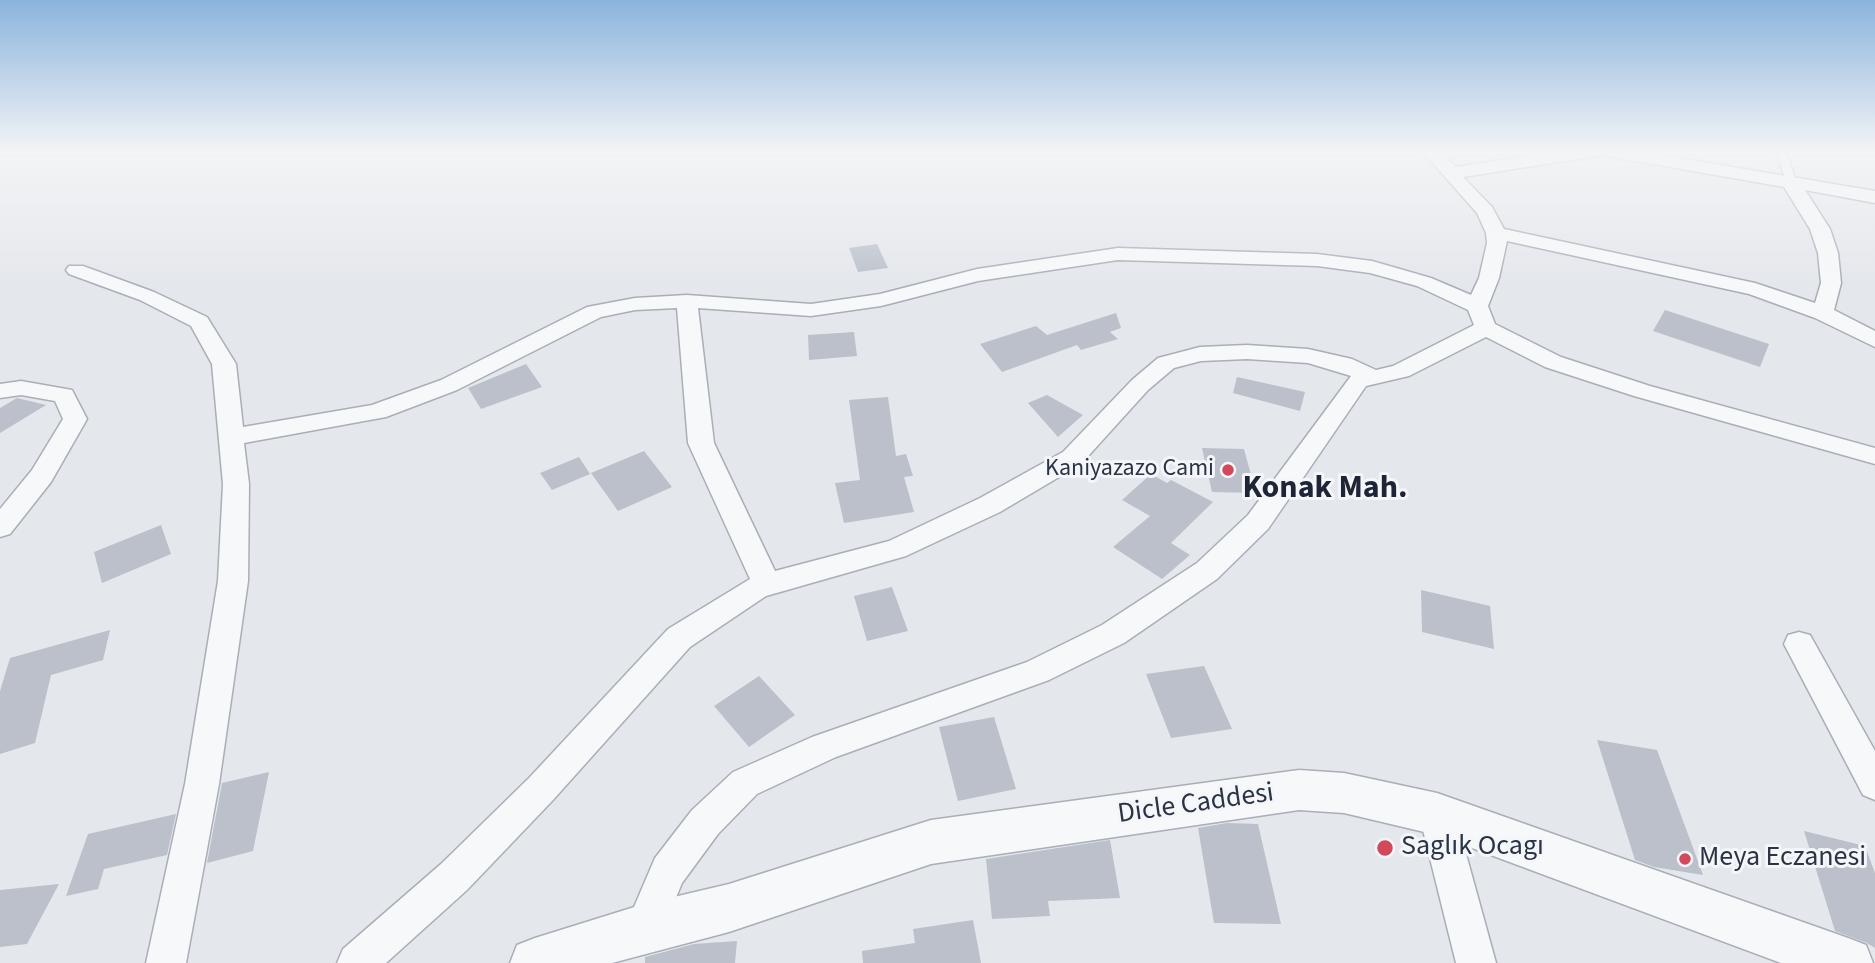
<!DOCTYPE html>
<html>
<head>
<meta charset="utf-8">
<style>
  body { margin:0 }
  canvas { display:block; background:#e4e7ec }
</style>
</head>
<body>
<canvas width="1875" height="963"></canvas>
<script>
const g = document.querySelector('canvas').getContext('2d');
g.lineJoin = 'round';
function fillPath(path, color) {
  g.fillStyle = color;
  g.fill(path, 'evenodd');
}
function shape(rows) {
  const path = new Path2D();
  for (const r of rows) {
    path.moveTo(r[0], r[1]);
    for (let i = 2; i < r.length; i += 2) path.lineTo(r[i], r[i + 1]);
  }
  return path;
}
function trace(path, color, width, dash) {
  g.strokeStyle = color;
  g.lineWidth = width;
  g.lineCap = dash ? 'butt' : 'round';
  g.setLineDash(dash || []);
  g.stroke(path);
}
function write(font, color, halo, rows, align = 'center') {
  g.font = font + ' "Source Sans 3",sans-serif';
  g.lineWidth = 6;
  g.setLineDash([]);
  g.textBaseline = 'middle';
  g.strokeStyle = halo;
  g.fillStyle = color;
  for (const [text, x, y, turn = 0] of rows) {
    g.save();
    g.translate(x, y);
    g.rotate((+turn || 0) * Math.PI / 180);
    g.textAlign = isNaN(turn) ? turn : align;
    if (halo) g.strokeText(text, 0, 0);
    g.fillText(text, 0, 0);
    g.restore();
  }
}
const building = shape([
  [877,244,888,268,858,272,849,248],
  [1665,310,1769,344,1760,367,1653,331],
  [1116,313,1121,328,1110,332,1118,339,1081,350,1077,345,1002,372,980,344,1036,326,1047,335],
  [854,332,857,356,809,360,808,335],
  [526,364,542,387,481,409,468,388],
  [1237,377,1305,392,1300,411,1233,393],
  [1047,395,1083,415,1058,437,1028,403],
  [888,397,896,456,906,454,913,476,904,477,914,512,844,523,835,483,860,480,849,400],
  [17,398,46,405,0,433,0,408],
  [1202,448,1244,449,1256,493,1212,492],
  [644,451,672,487,618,511,591,473],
  [579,457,590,474,552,490,540,473],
  [1151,474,1167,483,1171,480,1213,502,1171,543,1190,555,1162,579,1113,547,1150,516,1122,500],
  [161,525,171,554,102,583,94,552],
  [892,587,908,631,867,641,854,596],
  [1421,590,1490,606,1494,649,1422,632],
  [110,630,103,660,51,675,35,743,0,754,0,691,10,658],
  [1204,666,1232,729,1171,738,1146,674],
  [759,676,795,715,749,747,714,706],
  [994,717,1016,789,958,801,939,727],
  [1597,740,1657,750,1703,875,1654,867,1635,860],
  [269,772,253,851,207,863,222,783],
  [176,814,167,855,104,869,98,889,66,896,88,834],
  [1227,823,1258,824,1281,924,1214,923,1198,828],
  [1804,831,1865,846,1875,873,1875,948,1867,943,1835,931],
  [1110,840,1120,898,1048,901,1050,916,992,919,986,859],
  [59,884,27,944,0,947,0,890],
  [973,920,981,963,863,963,862,951,915,943,913,929],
  [737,941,735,963,645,963,645,957,694,944]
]);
const service = shape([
  [1776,151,1786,151,1797,185,1795,187,1787,185,1776,151]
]);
const minor = shape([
  [1422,151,1440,151,1455,167,1562,151,1637,151,1875,191,1875,203,1805,190,1830,229,1838,253,1841,283,1834,310,1875,331,1875,347,1815,318,1749,294,1507,241,1499,278,1488,306,1495,324,1561,357,1650,386,1875,448,1875,464,1634,396,1545,367,1486,337,1409,376,1366,386,1268,529,1217,579,1124,643,1049,680,836,757,757,794,718,834,682,883,658,942,644,947,630,942,625,928,655,858,692,810,733,772,812,737,1027,662,1102,625,1197,563,1248,515,1351,376,1308,363,1247,359,1201,361,1174,368,1148,390,1081,464,1000,512,906,556,766,596,690,647,553,800,467,890,386,963,337,963,343,949,441,864,529,778,668,629,750,579,688,443,677,308,635,310,601,317,457,390,386,417,244,443,249,484,248,581,219,784,186,963,146,963,185,784,218,581,223,484,212,364,191,326,140,300,69,274,66,270,69,266,83,266,154,292,207,317,236,364,243,427,372,405,441,380,587,307,635,298,687,295,811,304,880,294,977,269,1118,248,1317,254,1372,261,1431,278,1471,295,1479,278,1487,243,1486,233,1477,213,1422,151],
  [1602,155,1784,187,1810,229,1818,253,1821,283,1815,303,1755,283,1504,229,1492,207,1463,177,1602,155],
  [1118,260,1317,266,1370,273,1417,286,1468,310,1474,325,1393,366,1376,370,1352,359,1308,349,1247,345,1200,347,1158,358,1132,380,1063,452,980,498,889,541,775,571,714,443,698,308,811,316,881,306,978,281,1118,260],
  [21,381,72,390,87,419,51,482,10,534,0,537,0,509,32,470,63,419,55,401,21,395,0,398,0,384,21,381],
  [1799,632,1810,635,1875,751,1875,800,1863,795,1784,644,1788,635,1799,632],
  [1437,798,1450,802,1455,814,1496,963,1456,963,1419,814,1424,802,1437,798]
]);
const tertiary = shape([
  [1299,770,1344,773,1437,793,1848,938,1866,945,1873,963,1781,963,1437,835,1344,813,1299,810,931,864,729,932,612,963,510,963,517,945,535,938,644,904,729,884,931,820,1299,770]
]);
const markers = [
  [1228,470,7,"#d1495b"],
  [1385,848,9,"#d1495b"],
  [1685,859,7,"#d1495b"]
];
const poiNames = [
  ["Kaniyazazo Cami",1214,470]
];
const nearStreetnames = [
  ["Dicle Caddesi",1196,805,-8]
];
const nearPoinames = [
  ["Saglık Ocagı",1401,848],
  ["Meya Eczanesi",1699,859]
];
const districtNames = [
  ["Konak Mah.",1325,490]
];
fillPath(building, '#bbc0ca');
trace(service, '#a9aeb7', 3);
trace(minor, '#a9aeb7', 3);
trace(tertiary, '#a9aeb7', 3);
fillPath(service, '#f7f8fa');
fillPath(minor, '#f7f8fa');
fillPath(tertiary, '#f7f8fa');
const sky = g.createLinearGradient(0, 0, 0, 286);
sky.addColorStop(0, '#8bb4dd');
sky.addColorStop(0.53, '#f3f4f6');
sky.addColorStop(1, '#f3f4f600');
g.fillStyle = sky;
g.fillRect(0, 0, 1875, 286);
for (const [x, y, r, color] of markers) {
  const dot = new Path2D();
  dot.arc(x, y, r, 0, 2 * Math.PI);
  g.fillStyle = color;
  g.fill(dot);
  trace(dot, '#f4f6f9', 2.5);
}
write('24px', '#2b3445', '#f4f6f9', poiNames, 'right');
write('28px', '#2b3445', '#f4f6f9', nearStreetnames);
write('28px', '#2b3445', '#f4f6f9', nearPoinames, 'left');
write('bold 32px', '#1d2536', '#f4f6f9', districtNames);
</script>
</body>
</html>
